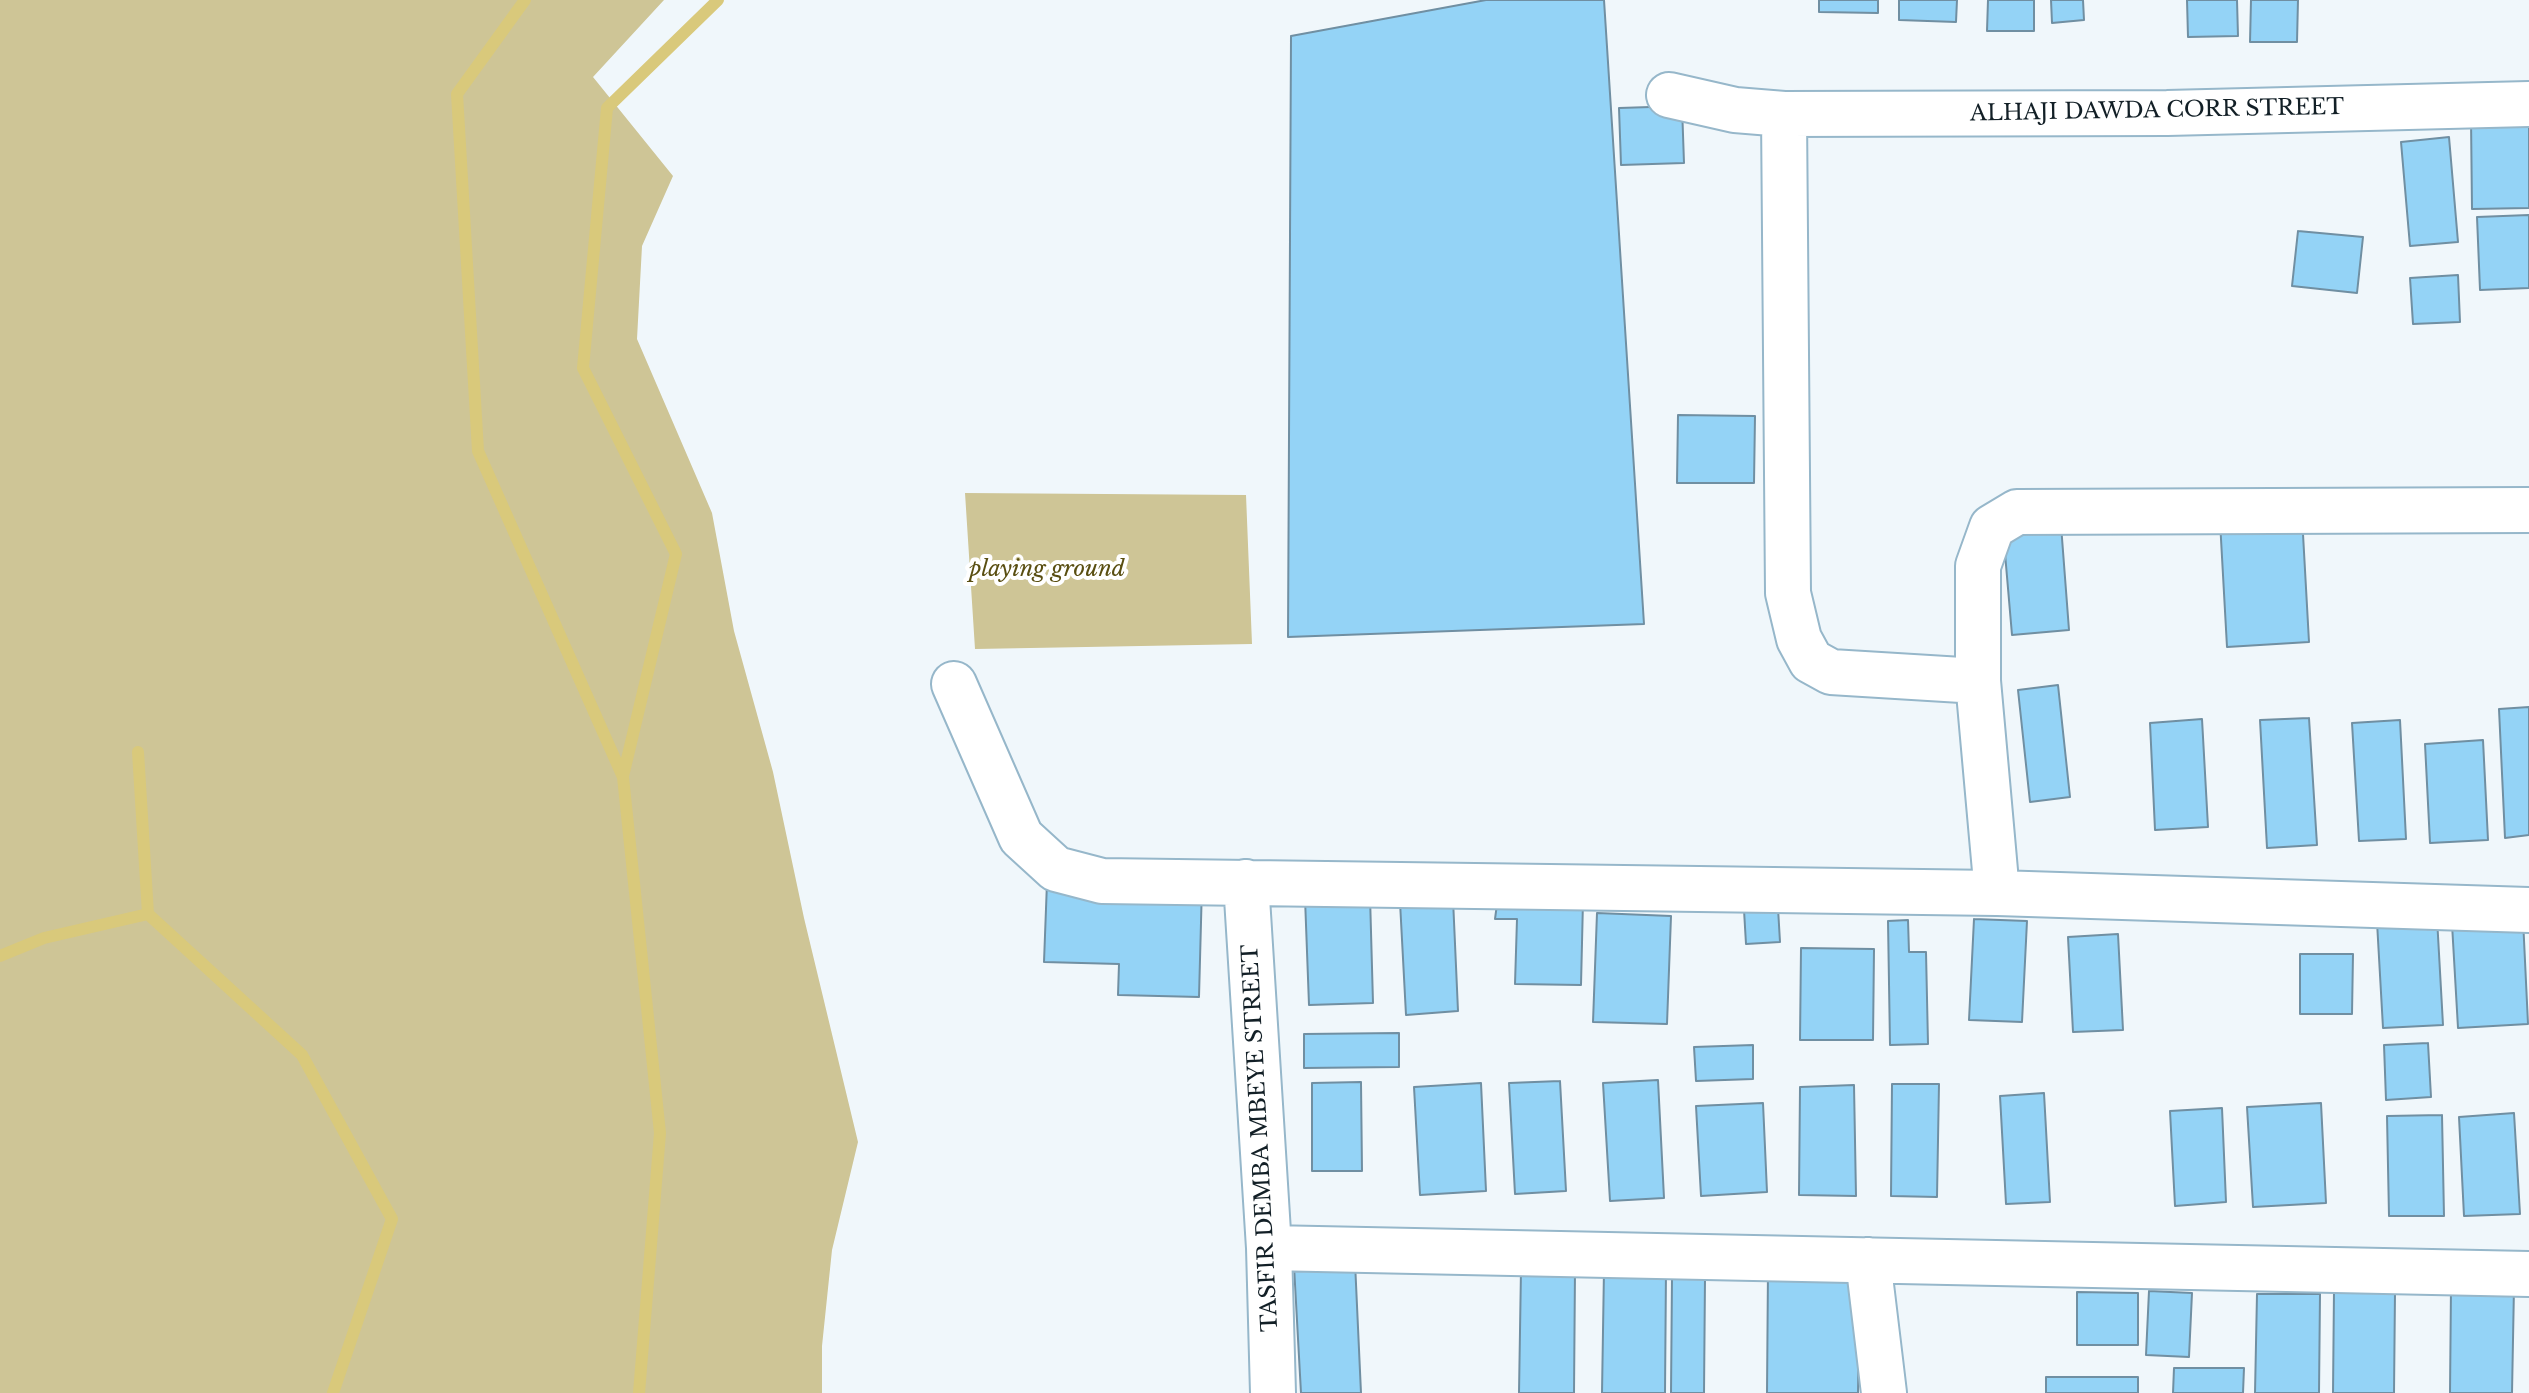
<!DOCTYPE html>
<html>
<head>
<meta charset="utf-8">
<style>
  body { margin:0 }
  canvas { display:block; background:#f0f7fb }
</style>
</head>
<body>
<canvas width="2529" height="1393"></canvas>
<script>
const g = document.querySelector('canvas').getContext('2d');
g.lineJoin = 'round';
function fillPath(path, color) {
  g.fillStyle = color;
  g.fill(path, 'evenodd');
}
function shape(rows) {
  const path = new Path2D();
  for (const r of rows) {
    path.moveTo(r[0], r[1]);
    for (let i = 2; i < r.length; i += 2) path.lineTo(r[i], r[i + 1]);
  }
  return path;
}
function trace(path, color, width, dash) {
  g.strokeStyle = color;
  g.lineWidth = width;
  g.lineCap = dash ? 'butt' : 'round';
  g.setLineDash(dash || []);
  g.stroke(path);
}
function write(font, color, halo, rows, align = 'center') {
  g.font = font + ' "Libre Baskerville",serif';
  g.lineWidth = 8;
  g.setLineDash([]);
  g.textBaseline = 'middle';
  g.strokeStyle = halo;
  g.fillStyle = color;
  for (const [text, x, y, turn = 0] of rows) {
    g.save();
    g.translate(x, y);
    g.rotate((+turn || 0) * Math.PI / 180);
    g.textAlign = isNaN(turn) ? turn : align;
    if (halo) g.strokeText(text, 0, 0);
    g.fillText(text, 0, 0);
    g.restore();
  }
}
const green = shape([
  [0,0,664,0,593,77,673,176,642,246,637,339,712,513,734,631,773,772,804,918,858,1142,832,1250,822,1346,822,1393,0,1393],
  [965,493,1246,495,1252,644,975,649]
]);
const stream = shape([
  [525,0,457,94,478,451,623,777,660,1133,639,1393],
  [138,752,148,914,302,1055,392,1219,333,1393],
  [623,776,676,554,583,368,607,108,718,0],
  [0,956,44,938,148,914]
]);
const building = shape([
  [1486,0,1604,0,1644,624,1288,637,1291,36,1486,0],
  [1819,0,1878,0,1878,13,1819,12,1819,0],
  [1899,0,1957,0,1956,22,1899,20,1899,0],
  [1988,0,2034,0,2034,31,1987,31,1988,0],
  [2051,0,2083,0,2084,20,2052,23,2051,0],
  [2187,0,2237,0,2238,36,2188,37,2187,0],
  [2251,0,2298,0,2297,42,2250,42,2251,0],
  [1682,106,1684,163,1621,165,1619,108,1682,106],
  [2529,117,2529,208,2472,209,2471,119,2529,117],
  [2449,137,2458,242,2410,246,2401,142,2449,137],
  [2529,215,2529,288,2480,290,2477,217,2529,215],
  [2298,231,2363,237,2357,293,2292,286,2298,231],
  [2458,275,2460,322,2413,324,2410,278,2458,275],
  [1678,415,1755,416,1754,483,1677,483,1678,415],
  [2302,516,2309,642,2227,647,2220,521,2302,516],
  [2061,525,2069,630,2012,635,2003,530,2061,525],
  [2058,685,2070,797,2030,802,2018,690,2058,685],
  [2529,707,2529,835,2505,838,2499,709,2529,707],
  [2309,718,2317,845,2267,848,2260,720,2309,718],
  [2202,719,2208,827,2155,830,2150,723,2202,719],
  [2400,720,2406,839,2359,841,2352,723,2400,720],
  [2483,740,2488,840,2430,843,2425,744,2483,740],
  [1047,882,1202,885,1199,997,1118,995,1119,964,1044,962,1047,882],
  [1370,896,1373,1003,1309,1005,1305,898,1370,896],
  [1453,899,1458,1011,1406,1015,1400,902,1453,899],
  [1583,901,1581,985,1515,984,1517,919,1495,919,1497,904,1583,901],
  [1778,908,1780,942,1746,944,1744,910,1778,908],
  [1597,913,1671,916,1667,1024,1593,1022,1597,913],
  [2437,918,2443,1025,2383,1028,2377,922,2437,918],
  [1974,919,2027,921,2022,1022,1969,1020,1974,919],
  [2523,919,2528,1024,2458,1028,2452,924,2523,919],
  [1908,920,1909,952,1926,952,1928,1044,1890,1045,1888,921,1908,920],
  [2118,934,2123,1030,2073,1032,2068,937,2118,934],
  [1801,948,1874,949,1873,1040,1800,1040,1801,948],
  [2300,954,2353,954,2352,1014,2300,1014,2300,954],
  [1399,1033,1399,1067,1304,1068,1304,1034,1399,1033],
  [2428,1043,2431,1097,2386,1100,2384,1045,2428,1043],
  [1753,1045,1753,1079,1696,1081,1694,1047,1753,1045],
  [1658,1080,1664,1198,1610,1201,1603,1083,1658,1080],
  [1560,1081,1566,1191,1515,1194,1509,1083,1560,1081],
  [1361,1082,1362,1171,1312,1171,1312,1083,1361,1082],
  [1481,1083,1486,1191,1420,1195,1414,1087,1481,1083],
  [1892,1084,1939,1084,1937,1197,1891,1196,1892,1084],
  [1854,1085,1856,1196,1799,1195,1800,1087,1854,1085],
  [2044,1093,2050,1202,2006,1204,2000,1096,2044,1093],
  [1763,1103,1767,1192,1701,1196,1696,1106,1763,1103],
  [2321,1103,2326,1203,2253,1207,2247,1107,2321,1103],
  [2222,1108,2226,1202,2175,1206,2170,1111,2222,1108],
  [2514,1113,2520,1214,2464,1216,2459,1117,2514,1113],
  [2442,1115,2444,1216,2389,1216,2387,1116,2442,1115],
  [1355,1262,1361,1393,1301,1393,1294,1266,1355,1262],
  [1768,1268,1860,1269,1858,1393,1767,1393,1768,1268],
  [1521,1269,1575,1269,1574,1393,1519,1393,1521,1269],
  [1604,1269,1666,1269,1665,1393,1602,1393,1604,1269],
  [1672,1277,1705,1277,1704,1393,1671,1393,1672,1277],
  [2451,1286,2514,1287,2512,1393,2450,1393,2451,1286],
  [2334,1290,2395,1291,2394,1393,2333,1393,2334,1290],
  [2149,1291,2192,1293,2189,1357,2146,1355,2149,1291],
  [2077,1292,2138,1293,2138,1345,2077,1345,2077,1292],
  [2257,1294,2320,1294,2319,1393,2255,1393,2257,1294],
  [2174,1368,2244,1368,2243,1393,2173,1393,2174,1368],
  [2046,1377,2138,1377,2138,1393,2046,1393,2046,1377]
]);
const minor = shape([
  [1669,95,1735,110,1784,114,2167,113,2529,104],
  [1784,114,1788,593,1799,639,1811,661,1831,672,1978,681],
  [954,684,1021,837,1056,869,1102,881,1997,893,2529,910],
  [1246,882,1269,1248,1273,1393],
  [1997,893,1978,681,1978,566,1992,527,2017,512,2529,510],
  [1269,1248,2529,1274],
  [1868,1260,1884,1393]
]);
const streetNames = [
  ["ALHAJI DAWDA CORR STREET",2157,111,-1],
  ["TASFIR DEMBA MBEYE STREET",1261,1138,-93]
];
const parkNames = [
  ["playing ground",1047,570]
];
fillPath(green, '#cec596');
trace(stream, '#d9c97b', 12);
fillPath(building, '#94d3f6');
trace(building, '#708fa2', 2);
trace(minor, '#96b7ca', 48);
trace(minor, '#fff', 44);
write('22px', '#121f26', '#fff', streetNames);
write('italic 22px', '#594e11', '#fff', parkNames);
</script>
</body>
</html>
